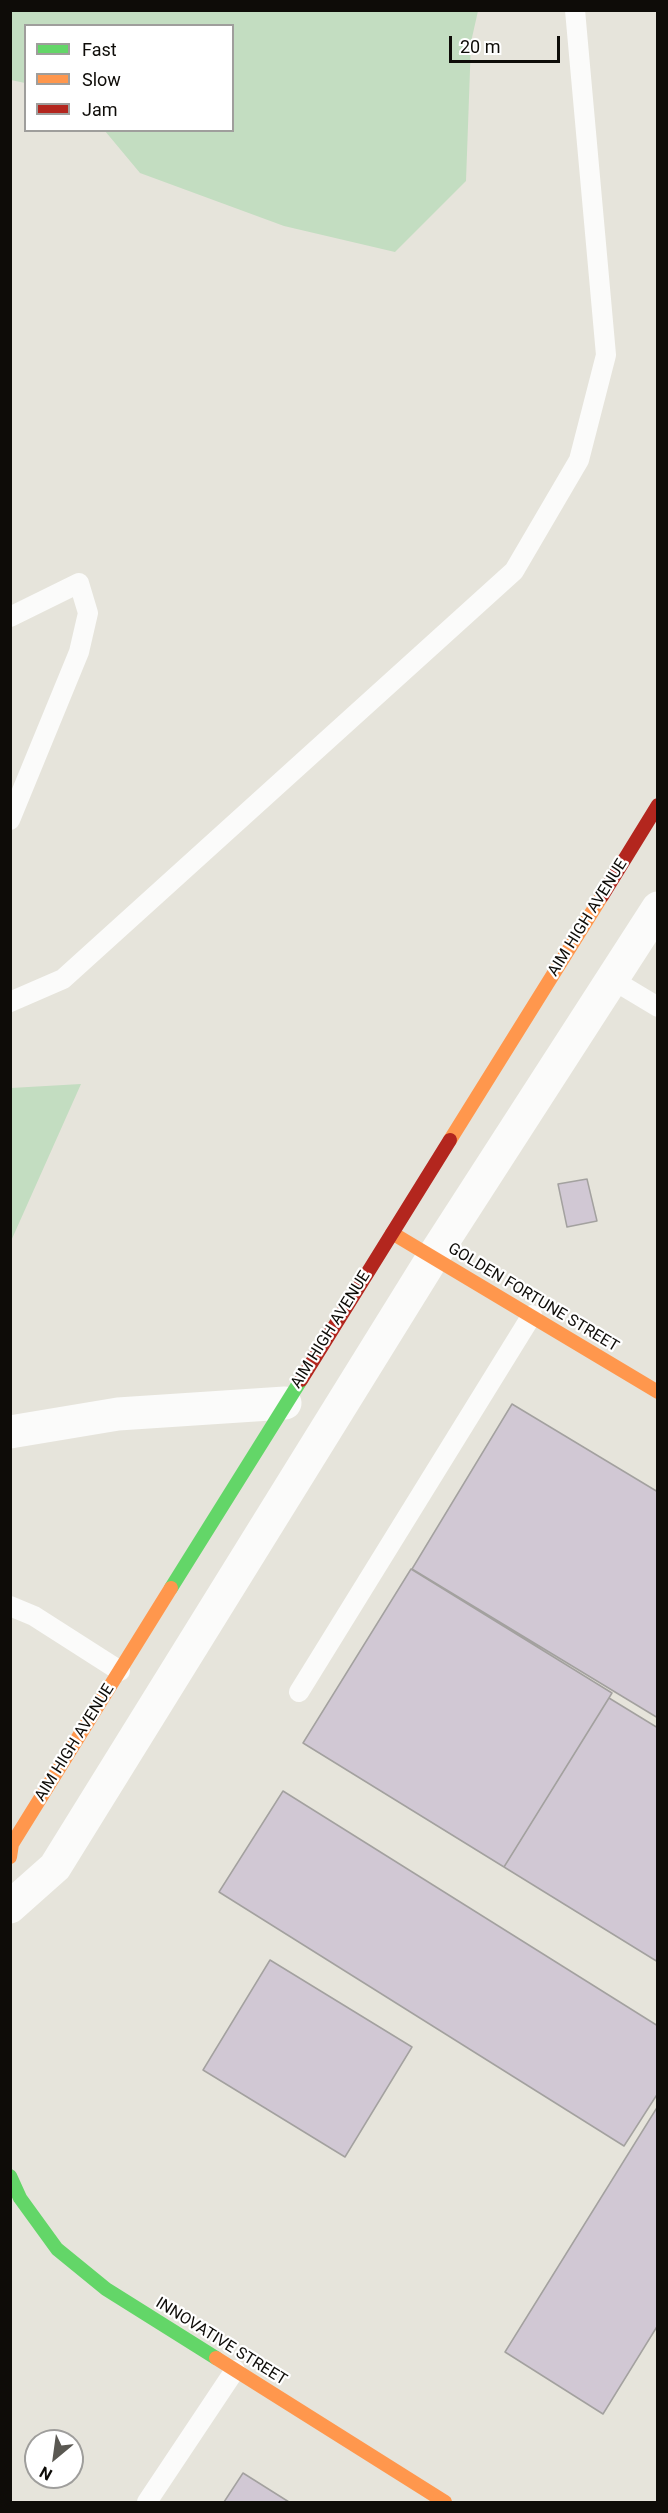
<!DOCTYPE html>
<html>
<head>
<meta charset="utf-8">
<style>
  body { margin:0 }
  #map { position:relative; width:668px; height:2513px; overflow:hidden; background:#e6e4db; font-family:Roboto,sans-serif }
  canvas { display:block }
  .frame { position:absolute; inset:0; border:12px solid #0e0c08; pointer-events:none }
  .legend { position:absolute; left:24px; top:24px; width:210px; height:108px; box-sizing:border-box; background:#fff; border:2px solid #9f9e9c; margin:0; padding:8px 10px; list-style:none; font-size:18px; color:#0e0c08 }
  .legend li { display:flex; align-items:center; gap:12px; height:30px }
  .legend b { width:30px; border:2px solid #9f9e9c }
  .north { position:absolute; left:24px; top:2429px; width:60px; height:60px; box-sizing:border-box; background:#fff; border:2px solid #9f9e9c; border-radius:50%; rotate:209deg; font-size:16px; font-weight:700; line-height:24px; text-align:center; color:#0e0c08 }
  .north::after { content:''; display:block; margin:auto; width:21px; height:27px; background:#5a5852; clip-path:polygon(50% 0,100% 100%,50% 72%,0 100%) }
  .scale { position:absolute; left:449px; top:36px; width:111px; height:27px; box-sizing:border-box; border:3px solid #0e0c08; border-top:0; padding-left:8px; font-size:18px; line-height:21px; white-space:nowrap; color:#0e0c08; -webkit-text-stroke:4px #fff; paint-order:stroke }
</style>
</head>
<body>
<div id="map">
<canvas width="668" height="2513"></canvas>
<div class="frame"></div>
<ul class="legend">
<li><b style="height:8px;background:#63d668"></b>Fast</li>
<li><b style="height:8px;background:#ff974d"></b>Slow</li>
<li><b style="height:8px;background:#b3261e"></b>Jam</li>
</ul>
<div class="north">N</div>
<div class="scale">20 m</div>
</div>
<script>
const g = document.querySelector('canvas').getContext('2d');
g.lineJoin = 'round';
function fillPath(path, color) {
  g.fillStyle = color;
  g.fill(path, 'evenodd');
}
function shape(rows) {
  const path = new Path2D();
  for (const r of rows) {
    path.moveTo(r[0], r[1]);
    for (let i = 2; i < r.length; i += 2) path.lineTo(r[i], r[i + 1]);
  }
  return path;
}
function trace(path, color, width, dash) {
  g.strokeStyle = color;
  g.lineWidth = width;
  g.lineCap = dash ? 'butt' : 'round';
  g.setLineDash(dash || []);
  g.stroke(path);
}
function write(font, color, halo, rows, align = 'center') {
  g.font = font + ' Roboto,sans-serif';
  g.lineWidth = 4.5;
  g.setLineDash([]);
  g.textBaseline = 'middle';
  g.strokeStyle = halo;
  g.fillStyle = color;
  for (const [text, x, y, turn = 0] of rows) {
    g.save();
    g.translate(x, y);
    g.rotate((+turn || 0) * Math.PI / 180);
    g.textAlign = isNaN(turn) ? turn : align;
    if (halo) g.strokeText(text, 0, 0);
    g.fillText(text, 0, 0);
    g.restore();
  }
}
const green = shape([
  [10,11,478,11,471,42,466,181,395,252,284,226,140,173,105,131,232,130,232,26,26,26,25,83,11,80],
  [81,1084,11,1241,11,1088]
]);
const building = shape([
  [587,1179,597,1221,567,1227,558,1184,587,1179],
  [512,1404,658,1492,658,1718,412,1569,512,1404],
  [411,1569,612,1693,504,1867,303,1743,411,1569],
  [609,1698,658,1728,658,1962,504,1867,609,1698],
  [283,1791,658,2026,658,2093,624,2146,219,1892,283,1791],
  [270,1960,412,2047,345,2157,203,2070,270,1960],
  [658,2106,658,2325,603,2414,505,2352,658,2106],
  [243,2473,289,2502,224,2502,243,2473]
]);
const lane = shape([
  [10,617,79,583,88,613,79,652,10,820],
  [613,980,658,1007],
  [10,1002,63,979,514,571,579,460,606,355,575,10],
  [10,1606,34,1616,120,1671],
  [299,1692,532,1315],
  [147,2502,235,2370]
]);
const street = shape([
  [10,1432,118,1414,285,1403],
  [10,1907,55,1867,433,1257,658,908]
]);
const fast = shape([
  [171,1588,301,1380],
  [10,2176,20,2198,57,2249,106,2289,216,2358]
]);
const slow = shape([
  [450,1140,602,896],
  [392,1233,658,1392],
  [10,1857,12,1844,171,1588],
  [216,2358,445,2502]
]);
const jam = shape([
  [602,896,658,805],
  [301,1380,450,1140]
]);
const streetNames = [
  ["AIM HIGH AVENUE",588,918,-58],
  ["GOLDEN FORTUNE STREET",533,1298,31],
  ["AIM HIGH AVENUE",331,1330,-58],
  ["AIM HIGH AVENUE",75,1743,-58],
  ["INNOVATIVE STREET",221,2342,32]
];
fillPath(green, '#c3ddc1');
fillPath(building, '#d1c8d4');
trace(building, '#a3a19f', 1.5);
trace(lane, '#fbfbfa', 20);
trace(street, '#fbfbfa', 33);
trace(fast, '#63d668', 14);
trace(slow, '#ff974d', 14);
trace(jam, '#b3261e', 14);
write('16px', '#0e0c08', '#fff', streetNames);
</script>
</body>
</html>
